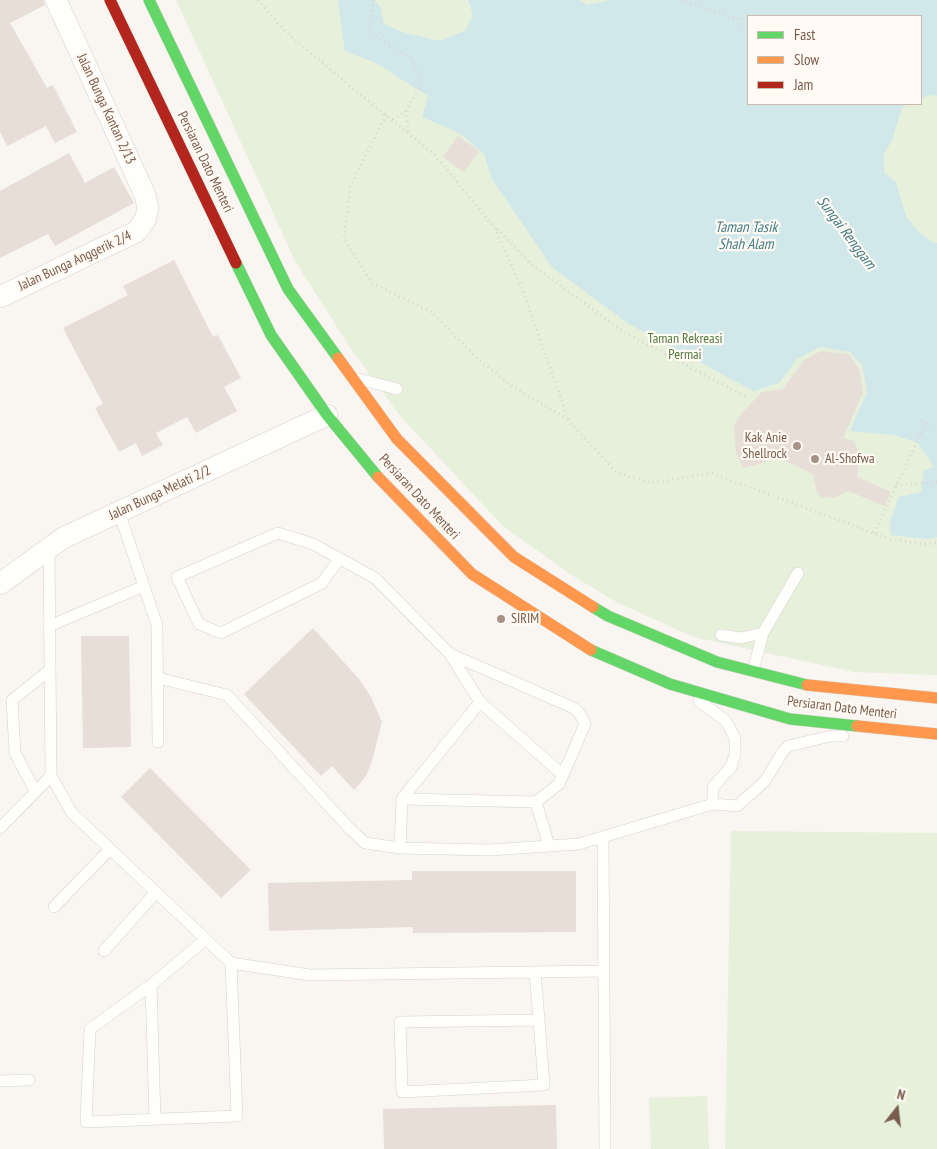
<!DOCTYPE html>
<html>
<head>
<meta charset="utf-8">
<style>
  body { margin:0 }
  #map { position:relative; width:937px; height:1149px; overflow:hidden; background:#f9f5f0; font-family:"PT Sans Narrow",sans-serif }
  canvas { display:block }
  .legend { position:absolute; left:747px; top:15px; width:175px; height:90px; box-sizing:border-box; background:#fffaf3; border:1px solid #cabbb1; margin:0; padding:6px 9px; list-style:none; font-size:15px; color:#7a5c4d }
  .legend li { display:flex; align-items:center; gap:10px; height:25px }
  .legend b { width:25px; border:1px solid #cabbb1 }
  .north { position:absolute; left:872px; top:1084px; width:50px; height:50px; -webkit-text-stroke:4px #fffaf3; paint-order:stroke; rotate:16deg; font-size:14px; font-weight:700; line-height:20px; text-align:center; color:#7a5c4d }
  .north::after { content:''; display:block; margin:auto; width:18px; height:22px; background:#7a5c4d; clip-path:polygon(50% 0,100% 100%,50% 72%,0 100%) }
</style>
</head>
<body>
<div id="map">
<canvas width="937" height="1149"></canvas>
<ul class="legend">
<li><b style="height:6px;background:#63d668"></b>Fast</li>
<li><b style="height:6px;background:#ff974d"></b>Slow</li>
<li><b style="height:6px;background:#b3261e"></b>Jam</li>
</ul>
<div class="north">N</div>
</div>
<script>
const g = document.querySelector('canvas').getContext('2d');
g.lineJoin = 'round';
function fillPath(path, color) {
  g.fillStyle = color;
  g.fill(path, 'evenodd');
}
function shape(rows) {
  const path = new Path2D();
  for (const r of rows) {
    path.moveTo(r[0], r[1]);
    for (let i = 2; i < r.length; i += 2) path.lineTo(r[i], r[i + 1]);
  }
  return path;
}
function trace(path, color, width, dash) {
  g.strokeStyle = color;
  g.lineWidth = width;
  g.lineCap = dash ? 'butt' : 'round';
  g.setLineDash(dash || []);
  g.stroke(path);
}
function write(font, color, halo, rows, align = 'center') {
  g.font = font + ' "PT Sans Narrow",sans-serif';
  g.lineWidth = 4.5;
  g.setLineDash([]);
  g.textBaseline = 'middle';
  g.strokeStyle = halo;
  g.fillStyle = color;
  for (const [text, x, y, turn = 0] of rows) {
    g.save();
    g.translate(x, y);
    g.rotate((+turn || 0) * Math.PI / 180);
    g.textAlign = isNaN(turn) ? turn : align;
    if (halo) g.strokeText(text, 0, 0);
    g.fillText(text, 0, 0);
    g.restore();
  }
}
const green = shape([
  [176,0,937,0,937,675,854,672,694,637,618,603,573,576,503,526,400,416,351,349,295,261],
  [748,16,921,16,921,104,748,104],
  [731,831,937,833,937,1149,725,1149],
  [707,1096,709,1149,651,1149,649,1098]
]);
const water = shape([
  [338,0,373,0,380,6,384,24,402,32,440,41,465,31,473,15,468,0,579,0,588,5,611,0,937,0,937,96,930,95,921,98,921,16,748,16,748,104,908,104,902,108,892,140,884,154,884,173,896,182,906,216,919,233,934,243,937,243,937,537,926,539,891,535,890,521,899,497,921,492,924,470,934,467,918,443,894,435,850,431,867,392,862,365,850,352,820,347,797,359,779,383,753,391,629,324,552,267,492,179,484,154,461,134,422,117,428,96,376,63,345,51]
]);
const building = shape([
  [0,0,44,0,45,5,10,23,47,88,53,85,77,132,55,143,46,126,7,146,0,132],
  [458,136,479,151,464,172,443,157],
  [69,153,85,183,114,167,134,203,55,246,48,234,0,258,0,191],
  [174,260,213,337,218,335,241,378,224,387,237,411,196,433,187,417,156,433,163,445,142,456,136,443,119,452,95,408,103,404,63,328,128,295,123,286],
  [821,351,848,354,859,368,863,392,843,438,854,441,860,456,857,477,891,492,885,506,848,491,834,498,821,497,817,492,813,474,773,455,763,463,743,468,736,452,734,426,741,414,762,392,783,389,804,360],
  [313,628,359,679,371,697,382,722,372,761,366,776,354,790,332,766,321,776,244,694],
  [81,636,129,636,131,747,83,748],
  [150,768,251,870,221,898,121,797],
  [412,871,576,871,576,932,413,933,413,927,269,931,268,883,412,880],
  [556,1105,557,1149,384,1149,383,1109]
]);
const path = shape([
  [258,0,286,32,346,83,435,155,494,227,523,291,569,421,617,473,652,483,711,473,890,539,923,544,937,543],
  [374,0,370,33,411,58,422,83,406,111,392,120],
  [681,0,742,21],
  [739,29,744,14],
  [406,111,408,133],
  [386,115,350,187,344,239,372,283,433,313,480,361,513,387,569,420],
  [497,229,532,265,624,332,746,397],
  [921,420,931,425],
  [896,485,937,482],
  [874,533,926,423]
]);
const lane = shape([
  [359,379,397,389],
  [119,512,157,625,158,742],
  [339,559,322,583,221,633,199,624,177,577,278,533,313,544,375,578,450,654,480,702,563,775],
  [49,626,144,586],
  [721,635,741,638,763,633],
  [450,654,574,708,580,714,585,724,559,784,536,802,402,799,400,848,489,850,579,844,713,804,737,806,765,781,782,753,788,746,831,736,843,736],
  [753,671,763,633,798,573],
  [158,678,227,695,349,828,365,843,400,848],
  [699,701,726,721,735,738,735,755,731,767,713,787,713,804],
  [51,776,72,813,231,963,310,975,604,971],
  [35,791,15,753,12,700,50,670],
  [402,799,480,702],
  [536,802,549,846],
  [0,828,51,776,49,548],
  [603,837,605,1149],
  [54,907,110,849],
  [206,939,151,985,90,1029,86,1122,237,1116,231,963],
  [104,951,156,892],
  [535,972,539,1020,544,1085,402,1092,400,1022,539,1020],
  [151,985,155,1119],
  [0,1081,29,1080]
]);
const street = shape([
  [0,297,136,232,145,220,148,208,145,195,56,0],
  [0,584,63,538,327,415]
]);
const fast = shape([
  [149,0,288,289,338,358],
  [236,263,271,335,327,415,378,477],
  [593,607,608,616,717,662,807,685],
  [591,650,670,684,790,719,857,726]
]);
const slow = shape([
  [338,358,397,439,514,557,593,607],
  [378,477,472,574,591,650],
  [807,685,937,698],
  [857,726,937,734]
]);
const jam = shape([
  [110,0,236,263]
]);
const markers = [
  [797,446,5,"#a69286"],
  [815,459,5,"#a69286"],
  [501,619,5,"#a69286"]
];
const streetNames = [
  ["Jalan Bunga Kantan 2/13",106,109,65],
  ["Persiaran Dato Menteri",205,162,64],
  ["Jalan Bunga Anggerik 2/4",75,261,-25],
  ["Jalan Bunga Melati 2/2",160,493,-25],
  ["Persiaran Dato Menteri",419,497,47],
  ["Persiaran Dato Menteri",842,708,7]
];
const parkNames = [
  ["Taman Rekreasi",685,339],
  ["Permai",685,355]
];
const poiNames = [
  ["Kak Anie",787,438,"right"],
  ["Shellrock",787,454,"right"],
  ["Al-Shofwa",825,459],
  ["SIRIM",511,619]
];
const waterNames = [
  ["Taman Tasik",746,228],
  ["Shah Alam",746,245],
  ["Sungai Renggam",846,233,53]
];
fillPath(green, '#e7f0db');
fillPath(water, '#d0e8ea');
fillPath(building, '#e6ded7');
trace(lane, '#d7d1cb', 12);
trace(street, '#d7d1cb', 22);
trace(fast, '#dad1cc', 12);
trace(slow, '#dad1cc', 12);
trace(jam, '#dad1cc', 12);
trace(path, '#dcd5d0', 3, [1, 4]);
trace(lane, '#fefefd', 11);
trace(street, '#fefefd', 21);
trace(fast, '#63d668', 11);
trace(slow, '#ff974d', 11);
trace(jam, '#b3261e', 11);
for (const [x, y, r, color] of markers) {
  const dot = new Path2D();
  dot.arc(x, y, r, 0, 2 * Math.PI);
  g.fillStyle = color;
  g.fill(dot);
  trace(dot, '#fffaf3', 2);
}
write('14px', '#7a5c4d', '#fffaf3', streetNames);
write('14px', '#537a41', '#fffaf3', parkNames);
write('14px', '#7a5c4d', '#fffaf3', poiNames, 'left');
write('italic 15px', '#437c86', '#fffaf3', waterNames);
</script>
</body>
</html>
